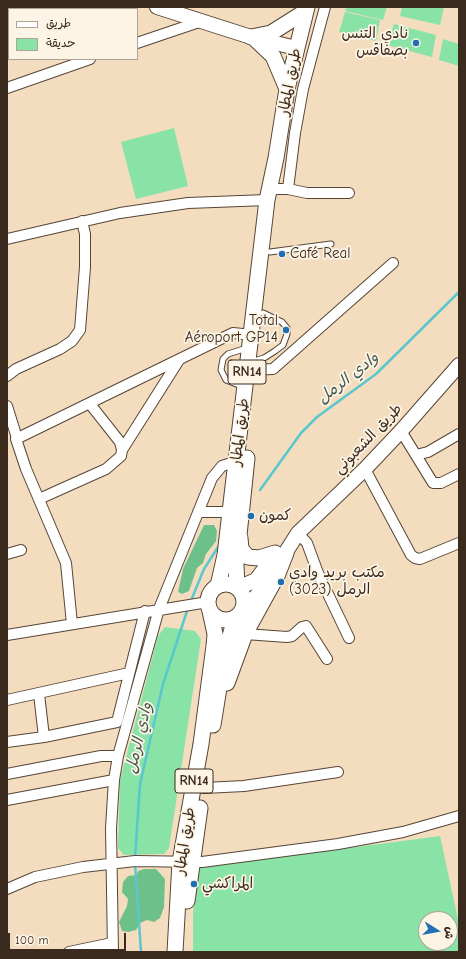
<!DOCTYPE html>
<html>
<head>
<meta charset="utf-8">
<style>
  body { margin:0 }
  #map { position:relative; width:466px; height:959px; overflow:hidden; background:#f4ddbf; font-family:"Comic Neue","Playpen Sans Arabic",sans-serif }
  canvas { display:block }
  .frame { position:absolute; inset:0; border:8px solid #3b2a1e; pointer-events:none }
  .legend { position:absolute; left:8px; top:8px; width:130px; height:52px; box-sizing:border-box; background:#fcf5e5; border:1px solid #afa495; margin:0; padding:5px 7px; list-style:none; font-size:12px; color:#3b2a1e }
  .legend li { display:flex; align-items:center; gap:8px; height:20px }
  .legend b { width:20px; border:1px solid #afa495 }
  .north { position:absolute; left:418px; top:911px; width:40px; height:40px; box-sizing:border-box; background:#fcf5e5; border:1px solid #afa495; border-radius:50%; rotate:101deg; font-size:11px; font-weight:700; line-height:16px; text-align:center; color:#3b2a1e }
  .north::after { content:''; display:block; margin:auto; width:14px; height:18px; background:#1f6fb2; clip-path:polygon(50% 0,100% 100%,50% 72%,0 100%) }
  .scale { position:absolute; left:8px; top:933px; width:118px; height:18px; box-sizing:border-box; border:2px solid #3b2a1e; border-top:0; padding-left:5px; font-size:12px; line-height:14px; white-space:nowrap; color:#3b2a1e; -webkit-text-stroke:3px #fcf5e5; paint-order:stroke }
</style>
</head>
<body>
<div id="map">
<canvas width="466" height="959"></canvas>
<div class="frame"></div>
<ul class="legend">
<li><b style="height:5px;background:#fff"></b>طريق</li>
<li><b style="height:11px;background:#89e2a6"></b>حديقة</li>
</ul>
<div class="north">ش</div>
<div class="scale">100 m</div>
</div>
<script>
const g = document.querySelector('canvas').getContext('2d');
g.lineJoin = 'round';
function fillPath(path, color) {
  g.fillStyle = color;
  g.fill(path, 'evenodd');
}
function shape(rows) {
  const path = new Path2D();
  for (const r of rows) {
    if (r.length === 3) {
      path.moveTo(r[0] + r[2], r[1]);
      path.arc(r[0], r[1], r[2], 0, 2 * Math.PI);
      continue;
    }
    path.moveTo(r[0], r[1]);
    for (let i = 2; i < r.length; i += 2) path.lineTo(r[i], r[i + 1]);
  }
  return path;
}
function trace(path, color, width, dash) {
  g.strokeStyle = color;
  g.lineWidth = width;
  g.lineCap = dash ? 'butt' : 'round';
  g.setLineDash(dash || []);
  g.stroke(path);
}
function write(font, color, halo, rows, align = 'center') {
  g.font = font + ' "Comic Neue","Playpen Sans Arabic",sans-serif';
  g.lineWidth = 3.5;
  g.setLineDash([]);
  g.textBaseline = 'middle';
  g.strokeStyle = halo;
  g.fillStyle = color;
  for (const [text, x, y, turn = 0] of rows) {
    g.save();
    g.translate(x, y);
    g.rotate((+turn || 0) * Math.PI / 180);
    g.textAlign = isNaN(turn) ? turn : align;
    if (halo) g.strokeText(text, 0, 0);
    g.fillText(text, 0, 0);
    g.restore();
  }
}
const green = shape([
  [347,7,387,7,383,20,345,11],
  [402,7,444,7,440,25,400,16],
  [345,12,380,20,376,41,339,32],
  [394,24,436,35,432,57,387,45],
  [443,39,459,44,459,66,439,60],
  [174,128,188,186,136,199,121,142],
  [165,627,195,631,201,639,169,848,164,854,124,855,118,848,120,780,158,636],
  [440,836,459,924,458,952,193,952,193,914,197,868],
  [426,919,450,919,450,943,426,943]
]);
const forest = shape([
  [204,525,214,525,217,531,216,541,206,554,203,563,197,568,189,591,182,594,178,592,183,569],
  [144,869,156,869,165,879,164,907,160,918,154,922,147,920,140,923,136,930,128,932,122,931,119,922,127,906,128,899,122,892,123,882,128,876,137,875,138,871]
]);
const stream = shape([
  [260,490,301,433,317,417,376,374,459,292],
  [190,603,204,569,220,544],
  [135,858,140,784,163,684,188,608],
  [135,863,141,952]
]);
const lane = shape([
  [270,252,331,244],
  [257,360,264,358,275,351,283,345,287,334,287,328,282,322,263,313],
  [244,387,226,380,221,370,223,359,228,354,247,348]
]);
const street = shape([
  [137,43,202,21],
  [7,88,90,59],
  [269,189,288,189,295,133,303,89,325,7],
  [288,189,307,193,349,193],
  [7,239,120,213,188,203,267,200],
  [248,370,273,369,393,263],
  [7,376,16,369,60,349,72,341,80,330,85,267,85,234,82,221],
  [7,406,17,438],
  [401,431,433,483,441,483,459,474],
  [122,450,179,360],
  [416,455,428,452,459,434],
  [365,469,411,555,415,558,420,559,459,543],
  [39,499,106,469,121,456,122,450,120,442,90,404],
  [198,512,230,512],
  [298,533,307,543,318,573,349,638],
  [7,554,21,550],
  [72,624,66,563,26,469,16,439,233,333,252,335],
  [245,634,287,637,292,636,302,627,306,626,327,659],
  [7,635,208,602],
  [39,694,44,737],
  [7,700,129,673],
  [7,742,44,737,117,722,145,611],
  [7,774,101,756,118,756],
  [114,780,118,756,159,609,212,478,222,466,228,464,236,465],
  [204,788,244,786,338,772],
  [7,800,114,780,111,828,113,952],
  [7,889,35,877,83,867,135,861,202,862,338,844,403,832,459,816],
  [69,952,112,943]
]);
const secondary = shape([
  [157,7,251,37,296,48],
  [238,588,256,580,268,564],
  [241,613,263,588,298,533,365,469,401,431,459,365]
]);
const primary = shape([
  [251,37,271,33,306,11],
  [253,37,273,56,287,89],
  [240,538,241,549,248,557,259,558,275,553],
  [226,602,18],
  [218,586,225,555,230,512,267,200,276,158,287,89,307,7],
  [237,588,236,564,247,458],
  [227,683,245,634,277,576,286,553],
  [213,725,224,657,232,629,239,615],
  [187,901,200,808],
  [175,952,180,862,201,744,214,646,215,634,210,611]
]);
const markers = [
  [416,43,4,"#1f6fb2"],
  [282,254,4,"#1f6fb2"],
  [286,330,4,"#1f6fb2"],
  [251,516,4,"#1f6fb2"],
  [281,582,4,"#1f6fb2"],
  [194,884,4,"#1f6fb2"]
];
const shields = [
  [247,372,38],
  [194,781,38]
];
const shieldNames = [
  ["RN14",247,372],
  ["RN14",194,781]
];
const poiNames = [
  ["نادي التنس",408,34,"right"],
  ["بصفاقس",408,51,"right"],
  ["Café Real",290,254],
  ["Total",278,321,"right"],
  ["Aéroport GP14",278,338,"right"],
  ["كمون",259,516],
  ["مكتب بريد وادي",289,573],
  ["الرمل (3023)",289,590],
  ["المراكشي",202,884]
];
const streetNames = [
  ["طريق المطار",290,82,-79],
  ["طريق المطار",240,432,-83],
  ["طريق الشعبوني",368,439,-46],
  ["طريق المطار",185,841,-81]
];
const waterNames = [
  ["وادي الرمل",348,378,-38],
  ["وادي الرمل",139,738,-77]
];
fillPath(green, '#89e2a6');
fillPath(forest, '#6ec08b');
trace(stream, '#59c7cd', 2.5);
trace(lane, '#574536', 7);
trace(street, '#574536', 12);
trace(secondary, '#574536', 16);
trace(primary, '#574536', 17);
trace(lane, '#fff', 5);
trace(street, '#fff', 10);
trace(secondary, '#fff', 14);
trace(primary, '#fff', 15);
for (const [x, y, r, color] of markers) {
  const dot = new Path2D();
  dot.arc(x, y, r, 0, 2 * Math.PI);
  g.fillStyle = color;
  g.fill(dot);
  trace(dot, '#fcf5e5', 1.5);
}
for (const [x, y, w] of shields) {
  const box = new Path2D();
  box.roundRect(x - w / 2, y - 12, w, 24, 3);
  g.fillStyle = '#fcf5e5';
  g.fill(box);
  trace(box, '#3b2a1e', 1);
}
write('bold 14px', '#3b2a1e', null, shieldNames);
write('15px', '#3b2a1e', '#fcf5e5', poiNames, 'left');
write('15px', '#3b2a1e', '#fcf5e5', streetNames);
write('italic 16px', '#445953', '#fcf5e5', waterNames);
</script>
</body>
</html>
